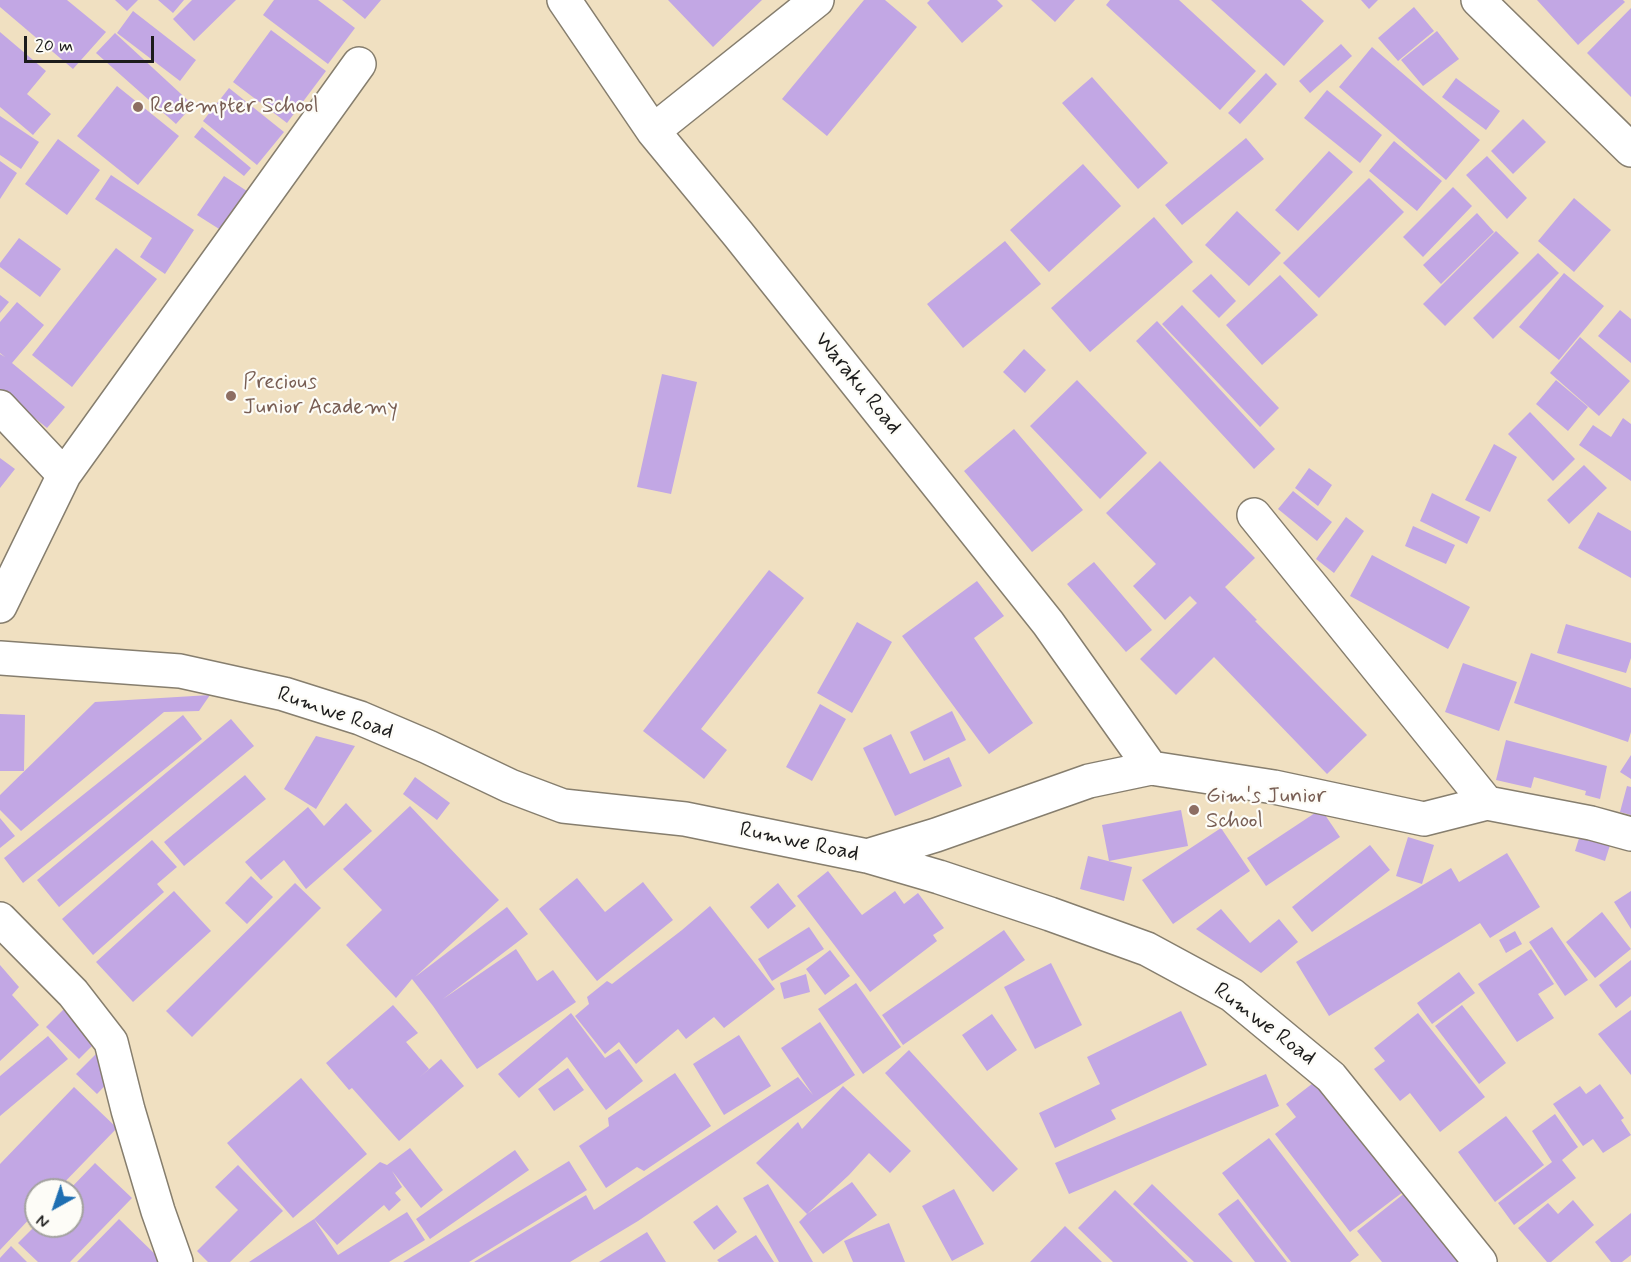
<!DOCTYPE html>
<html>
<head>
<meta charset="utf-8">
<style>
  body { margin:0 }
  #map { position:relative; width:1631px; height:1262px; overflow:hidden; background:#f0e0c1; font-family:Mynerve,sans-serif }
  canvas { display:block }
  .north { position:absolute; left:24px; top:1178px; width:60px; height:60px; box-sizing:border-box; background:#fdfcf7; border:2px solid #a3a29f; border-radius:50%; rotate:220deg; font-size:16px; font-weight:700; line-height:24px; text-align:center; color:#1c1c1c }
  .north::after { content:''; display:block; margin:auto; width:21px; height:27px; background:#1f6fb2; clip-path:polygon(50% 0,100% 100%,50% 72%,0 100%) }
  .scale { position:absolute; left:24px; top:36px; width:130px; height:27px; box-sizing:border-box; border:3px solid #1c1c1c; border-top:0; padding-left:8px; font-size:18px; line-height:21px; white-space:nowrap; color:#1c1c1c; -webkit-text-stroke:4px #fdfcf7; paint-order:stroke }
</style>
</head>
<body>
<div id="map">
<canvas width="1631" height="1262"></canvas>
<div class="north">N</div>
<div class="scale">20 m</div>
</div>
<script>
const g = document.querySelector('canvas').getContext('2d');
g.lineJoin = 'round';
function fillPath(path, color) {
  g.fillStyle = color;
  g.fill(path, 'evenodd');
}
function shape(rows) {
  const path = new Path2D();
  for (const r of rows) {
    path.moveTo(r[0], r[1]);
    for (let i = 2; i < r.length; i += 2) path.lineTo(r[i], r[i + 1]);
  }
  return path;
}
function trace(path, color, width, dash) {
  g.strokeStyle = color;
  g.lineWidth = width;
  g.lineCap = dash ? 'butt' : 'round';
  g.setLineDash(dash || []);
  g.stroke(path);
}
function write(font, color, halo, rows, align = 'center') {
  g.font = font + ' Mynerve,sans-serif';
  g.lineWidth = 4.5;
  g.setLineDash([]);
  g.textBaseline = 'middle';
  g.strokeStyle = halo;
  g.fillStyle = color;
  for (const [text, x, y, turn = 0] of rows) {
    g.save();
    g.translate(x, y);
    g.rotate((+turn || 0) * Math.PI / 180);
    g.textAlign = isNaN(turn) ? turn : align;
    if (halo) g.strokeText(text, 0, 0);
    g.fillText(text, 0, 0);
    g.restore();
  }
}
const building = shape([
  [0,0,67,0,106,32,73,69,0,7],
  [115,0,138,0,127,11],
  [158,0,184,0,173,13],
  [192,0,236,0,194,41,173,19],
  [274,0,318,0,355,28,328,64,263,15],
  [342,0,381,0,365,19],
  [668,0,762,0,713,47],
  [864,0,885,0,917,27,827,136,782,99],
  [930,0,997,0,1003,6,962,43,927,3],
  [1031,0,1075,0,1055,22],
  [1110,0,1179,0,1256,71,1220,110,1106,5],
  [1211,0,1301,0,1324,21,1284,66],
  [1361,0,1378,0,1369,9],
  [1537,0,1623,0,1625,2,1578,45],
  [1414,7,1434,31,1398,61,1378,38],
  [1631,8,1631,97,1587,53],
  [133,11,196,60,180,81,117,33],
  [271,30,326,71,287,123,233,82],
  [1437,31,1459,59,1423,86,1401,60],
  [0,32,46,71,27,94,51,114,33,135,0,107],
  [115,33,193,105,176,124,96,53],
  [1341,44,1352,56,1310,93,1299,81],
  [1372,47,1480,140,1446,180,1339,87],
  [1266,73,1277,84,1240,124,1228,113],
  [1092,77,1168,163,1138,189,1062,103],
  [1456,78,1500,111,1486,130,1442,97],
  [117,86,179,136,138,185,77,136],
  [229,88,284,132,257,165,203,121],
  [1327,90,1382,135,1360,163,1304,118],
  [0,116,39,142,21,169,0,155],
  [1523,119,1546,142,1513,174,1491,151],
  [202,127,251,168,244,176,194,137],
  [1246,138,1264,159,1182,225,1165,205],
  [58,139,100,170,67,215,25,184],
  [1394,141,1442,181,1417,211,1369,171],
  [1329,151,1353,172,1298,231,1275,210],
  [1487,156,1527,198,1507,219,1466,175],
  [0,161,17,173,0,199],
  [1083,164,1121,206,1049,272,1010,230],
  [111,175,194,230,165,274,140,257,152,238,95,199],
  [224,176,253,195,227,234,197,215],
  [1369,178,1404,212,1319,298,1283,263],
  [1453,187,1472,206,1423,257,1403,237],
  [1574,198,1611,230,1574,272,1538,241],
  [1237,211,1281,253,1249,286,1205,245],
  [1477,213,1494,232,1441,284,1423,265],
  [1154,217,1193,262,1090,352,1051,308],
  [1496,231,1519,253,1445,326,1423,304],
  [19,238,61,269,40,297,0,267,0,263],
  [1005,241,1041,284,963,348,927,304],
  [116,248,157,279,72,387,32,355],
  [1538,253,1559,273,1493,339,1473,318],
  [1564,273,1604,306,1559,360,1519,327],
  [1211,274,1236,301,1219,318,1192,291],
  [1280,275,1318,315,1262,365,1226,325],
  [0,295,9,302,0,313],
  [17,302,44,325,12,363,65,407,47,428,0,390,0,354,5,357,0,353,0,322],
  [1182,305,1279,408,1260,427,1162,324],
  [1620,310,1631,319,1631,363,1598,336],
  [1157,321,1275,449,1254,469,1136,341],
  [1580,337,1630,381,1599,416,1550,373],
  [1024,349,1046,370,1025,393,1003,372],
  [662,374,697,382,671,494,637,487],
  [1077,380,1147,453,1100,499,1030,426],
  [1556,380,1588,407,1568,431,1536,404],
  [1530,412,1575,459,1553,481,1508,434],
  [1623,418,1631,424,1631,481,1579,445,1593,425,1611,437],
  [1014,429,1083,510,1032,552,964,471],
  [1494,444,1517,457,1490,512,1465,500],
  [0,458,15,469,0,488],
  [1160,461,1255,558,1225,587,1257,620,1255,621,1367,735,1327,774,1214,657,1176,695,1140,659,1197,603,1190,596,1165,620,1133,586,1156,564,1106,513],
  [1584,465,1607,488,1569,524,1547,500],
  [1309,468,1332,485,1318,506,1295,488],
  [1293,491,1332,522,1317,541,1278,509],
  [1432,493,1480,517,1467,544,1420,521],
  [1598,512,1631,531,1631,578,1578,548],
  [1346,517,1364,531,1334,573,1316,559],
  [1413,526,1455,545,1446,564,1405,546],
  [1372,555,1470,607,1448,649,1350,596],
  [1094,562,1152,630,1126,652,1067,584],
  [769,570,804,598,701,729,727,750,704,779,643,731],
  [977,581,1004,616,974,638,1033,723,989,754,902,636],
  [857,622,892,642,852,713,817,693],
  [1566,624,1631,643,1631,658,1626,673,1557,653],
  [1531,653,1631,688,1631,732,1628,742,1514,703],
  [1463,663,1517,682,1499,731,1445,712],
  [210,695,199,711,164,712,21,831,0,810,0,795,95,702],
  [820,704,846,719,812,781,786,767],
  [952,711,966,740,924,761,910,732],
  [0,714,25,715,24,771,0,771],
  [183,715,202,739,23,883,4,858],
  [231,719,254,746,59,907,37,880],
  [891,734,910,774,949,757,962,786,895,816,863,748],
  [316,736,355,746,316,809,284,789],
  [1506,740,1607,766,1600,799,1585,795,1586,791,1534,777,1531,788,1496,780],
  [1631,755,1631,779,1620,772],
  [245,775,266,799,184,866,164,842],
  [415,777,450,803,437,820,403,794],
  [1627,786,1631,787,1631,815,1620,812],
  [346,803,372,831,306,889,284,860,261,880,245,862,308,807,324,826],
  [410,806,499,900,415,977,507,907,528,934,443,999,516,949,537,981,553,970,576,1002,477,1069,433,1006,412,979,396,998,346,945,382,910,343,869],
  [1321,809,1340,837,1266,886,1247,858],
  [1181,810,1188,846,1109,861,1102,825],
  [0,818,15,836,0,848],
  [1221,828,1250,871,1173,924,1142,880],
  [1581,832,1611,842,1605,861,1575,851],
  [1408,837,1434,845,1422,884,1396,876],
  [152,840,177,867,157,884,164,892,93,955,62,919],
  [1370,845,1390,870,1312,932,1292,907],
  [1507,853,1540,907,1490,938,1480,923,1329,1016,1296,962,1451,868,1459,882],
  [1088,856,1132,867,1124,901,1080,889],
  [828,871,862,915,895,891,904,904,918,893,944,928,933,935,937,941,870,992,797,896],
  [251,876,273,897,247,924,225,903],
  [577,878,605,912,643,882,673,920,597,981,539,909],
  [295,883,321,908,192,1037,166,1011],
  [778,883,796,906,768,929,750,907],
  [174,891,211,931,133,1002,96,962],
  [1631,891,1631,929,1614,902],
  [710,906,775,989,724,1028,714,1017,686,1039,678,1029,636,1064,619,1042,605,1054,575,1016,589,1004,587,997,607,981,612,984,682,930],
  [1221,909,1250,943,1279,919,1298,942,1261,973,1196,929],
  [1602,912,1631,949,1595,978,1566,942],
  [809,927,824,949,772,981,758,959],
  [1552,927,1588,980,1565,996,1529,942],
  [1004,930,1025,960,903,1045,882,1015],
  [1515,931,1522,944,1506,953,1499,940],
  [1531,949,1554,984,1538,994,1554,1018,1517,1042,1478,984],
  [830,950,850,976,825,995,806,969],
  [1631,960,1631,996,1616,1008,1599,985],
  [1051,963,1082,1025,1035,1049,1004,987],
  [0,965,19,987,12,995,39,1025,0,1061],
  [1459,972,1475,993,1432,1024,1417,1003],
  [806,974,810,992,784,999,780,983],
  [856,983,901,1047,863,1074,818,1009],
  [68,1005,100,1038,79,1059,46,1027],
  [393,1005,418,1033,406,1042,429,1069,420,1077,441,1059,464,1086,399,1141,352,1088,349,1090,326,1063],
  [1462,1005,1506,1063,1479,1084,1435,1026],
  [1631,1010,1631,1075,1598,1034],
  [1181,1011,1207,1065,1111,1110,1116,1119,1055,1148,1039,1113,1100,1084,1087,1057],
  [571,1013,605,1058,619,1049,643,1081,606,1110,567,1057,519,1098,498,1074],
  [1418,1013,1485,1097,1440,1132,1410,1093,1400,1101,1374,1069,1385,1061,1374,1048],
  [992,1014,1017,1050,987,1071,962,1035],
  [820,1022,855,1075,638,1221,570,1262,474,1262,586,1195,594,1210,798,1077,813,1095,781,1048],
  [739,1035,771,1086,724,1115,693,1064],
  [48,1036,68,1059,0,1116,0,1076],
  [909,1050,1018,1169,993,1192,885,1073],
  [98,1052,118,1072,97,1094,76,1074],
  [568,1068,584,1090,554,1111,538,1089],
  [675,1073,711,1126,644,1171,637,1167,606,1188,579,1146,609,1126,608,1118],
  [1266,1074,1279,1106,1069,1194,1055,1163],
  [301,1078,367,1154,293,1218,227,1143],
  [1317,1080,1403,1192,1350,1232,1275,1134,1296,1117,1286,1104],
  [1600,1084,1624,1118,1621,1120,1631,1135,1603,1153,1593,1139,1583,1146,1553,1104,1580,1086,1586,1094],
  [843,1086,911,1151,890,1173,869,1153,849,1175,807,1214,756,1163,798,1122,802,1129],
  [74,1087,117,1128,57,1190,36,1190,36,1212,0,1250,0,1164],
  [1555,1114,1578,1147,1562,1160,1576,1178,1514,1225,1498,1203,1552,1162,1532,1131],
  [1506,1116,1544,1165,1495,1202,1458,1152],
  [1269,1138,1359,1255,1350,1262,1291,1262,1222,1173],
  [410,1148,443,1190,421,1208,392,1171,402,1187,395,1193,401,1200,389,1211,384,1205,337,1245,314,1219,338,1255,407,1212,425,1240,389,1262,249,1262,314,1219,380,1162,387,1165],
  [515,1150,529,1170,430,1239,416,1219],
  [569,1161,587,1190,469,1262,403,1262],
  [95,1163,132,1198,70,1262,38,1262,18,1243,35,1226,72,1226,72,1190,69,1190],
  [238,1165,283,1211,230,1262,208,1262,197,1251,238,1210,215,1187],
  [852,1182,877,1215,823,1254,799,1222,807,1214],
  [768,1184,813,1262,779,1262,743,1198],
  [1152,1184,1233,1262,1194,1262,1133,1204],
  [954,1189,984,1244,952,1261,922,1206],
  [1115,1190,1188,1262,1113,1262,1078,1228],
  [1406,1192,1461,1262,1382,1262,1357,1231],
  [1238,1199,1287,1262,1255,1262,1218,1214],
  [1573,1200,1594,1225,1551,1262,1547,1262,1518,1228,1548,1203,1558,1214],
  [717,1205,737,1232,714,1250,693,1222],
  [1631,1213,1631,1255,1622,1262,1611,1262,1595,1242],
  [119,1219,160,1259,157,1262,77,1262],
  [889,1223,905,1262,853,1262,844,1241],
  [1065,1226,1102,1262,1030,1262],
  [647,1232,666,1262,599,1262],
  [756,1235,774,1262,719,1262,717,1260],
  [11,1246,27,1262,0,1262,0,1258]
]);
const minor = shape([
  [564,0,653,131,738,234,1048,623,1151,768],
  [1478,0,1631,150],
  [653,131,817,0],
  [0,407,64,475],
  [1254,515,1487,803],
  [0,606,64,475,359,64],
  [0,658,180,671,284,694,360,718,428,747,510,786,563,806,685,819,867,856,939,877,1050,914,1147,949,1232,995,1331,1077,1480,1262],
  [867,856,936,835,1089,781,1151,768,1274,787,1424,819,1487,803,1591,823,1631,834],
  [0,919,73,993,111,1042,128,1110,158,1211,176,1262]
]);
const markers = [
  [138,107,6,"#8d6e63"],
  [231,396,6,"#8d6e63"],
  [1194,810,6,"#8d6e63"]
];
const educationNames = [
  ["Redempter School",150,107],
  ["Precious",243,383],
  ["Junior Academy",243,408],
  ["Gim's Junior",1206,797],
  ["School",1206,822]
];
const streetNames = [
  ["Waraku Road",857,384,51],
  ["Rumwe Road",335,714,19],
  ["Rumwe Road",799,843,12],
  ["Rumwe Road",1264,1025,37]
];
fillPath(building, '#c2a7e4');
trace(minor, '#867e6e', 36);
trace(minor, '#fff', 33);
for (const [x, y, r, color] of markers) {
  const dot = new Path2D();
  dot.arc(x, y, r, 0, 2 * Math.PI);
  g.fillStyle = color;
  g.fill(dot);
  trace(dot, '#fdfcf7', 2);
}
write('22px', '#785e54', '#fdfcf7', educationNames, 'left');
write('22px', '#1c1c1c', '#fdfcf7', streetNames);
</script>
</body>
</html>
